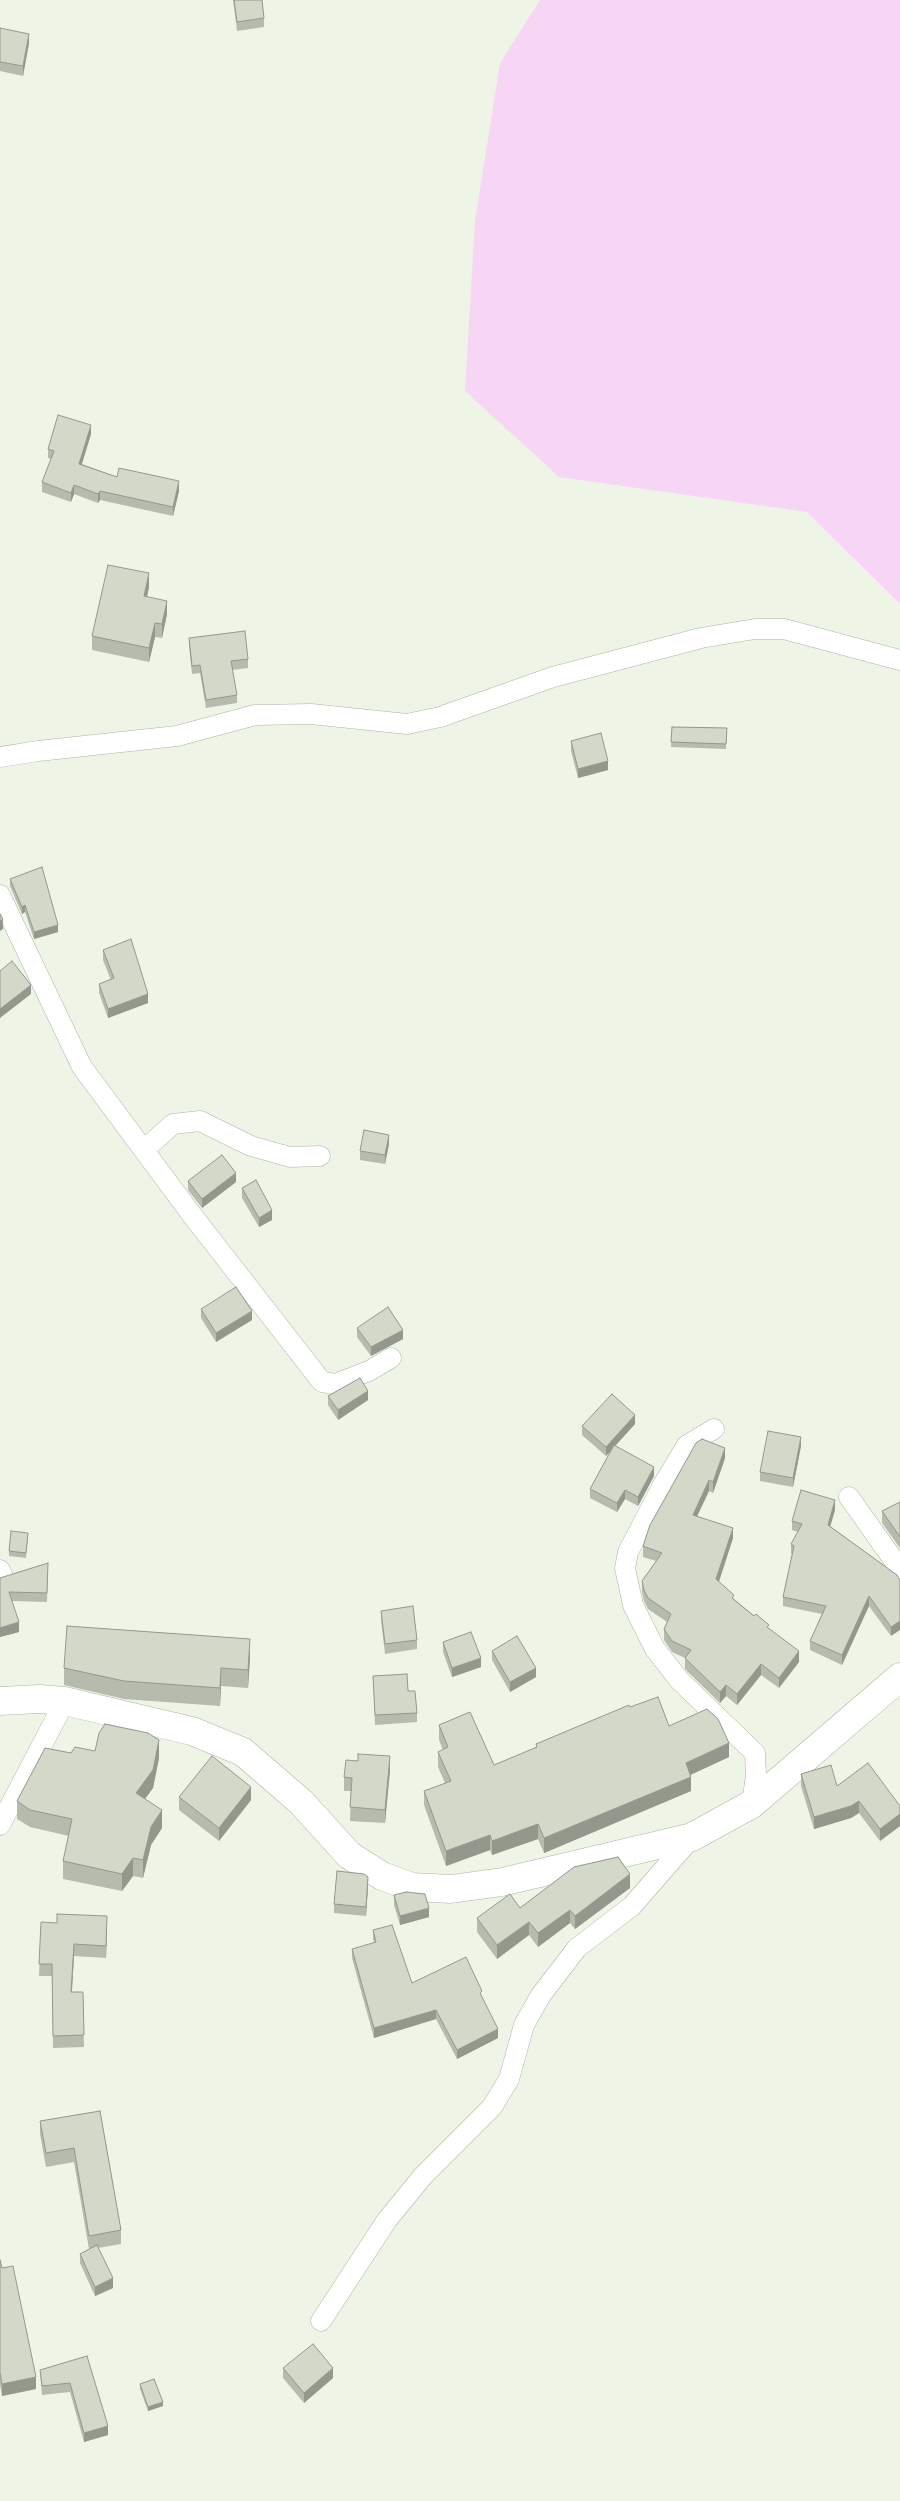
<!DOCTYPE html>
<html>
<head>
<meta charset="utf-8">
<style>
  body { margin:0 }
  canvas { display:block; background:#eef5e6 }
</style>
</head>
<body>
<canvas width="900" height="2501"></canvas>
<script>
const g = document.querySelector('canvas').getContext('2d');
g.lineJoin = 'round';
function fillPath(path, color) {
  g.fillStyle = color;
  g.fill(path, 'evenodd');
}
function shape(rows) {
  const path = new Path2D();
  for (const r of rows) {
    path.moveTo(r[0], r[1]);
    for (let i = 2; i < r.length; i += 2) path.lineTo(r[i], r[i + 1]);
  }
  return path;
}
function trace(path, color, width, dash) {
  g.strokeStyle = color;
  g.lineWidth = width;
  g.lineCap = dash ? 'butt' : 'round';
  g.setLineDash(dash || []);
  g.stroke(path);
}
const green = shape([
  [540,0,900,0,900,604,807,512,559,477,465,391,475,221,500,63]
]);
const minor = shape([
  [0,757,38,751,177,736,255,715,311,714,407,724,440,717,553,677,701,638,755,629,784,629,900,660],
  [0,895,82,1067,192,1215,322,1382,335,1384,369,1371,391,1358],
  [144,1150,173,1124,200,1121,251,1146,290,1157,320,1156],
  [714,1429,687,1445,663,1485,628,1552,625,1568,633,1605,655,1649,680,1681,755,1753,756,1775,752,1804],
  [849,1497,900,1569],
  [0,1570,2,1574],
  [0,1825,65,1701],
  [321,2321,387,2220,423,2176,492,2107,509,2079,524,2025,541,1995,577,1948,632,1906,692,1837]
]);
const secondary = shape([
  [0,1701,39,1699,65,1701,192,1731,243,1752,301,1802,349,1855,382,1876,412,1887,451,1889,502,1882,692,1837,752,1804,900,1677]
]);
const wall = shape([
  [233,0,262,0,264,18,264,27,237,31],
  [0,28,29,43,23,76,0,71],
  [91,434,82,464,117,477,179,491,173,516,100,500,98,503,74,494,71,502,42,492,42,482,51,459,48,458,48,449],
  [149,587,147,597,167,614,162,638,155,637,149,662,92,650,92,636],
  [189,638,248,659,248,668,232,670,237,695,237,703,206,708,200,673,192,674,189,646],
  [672,727,727,728,726,749,671,747],
  [571,741,608,770,578,778,571,751],
  [10,879,58,932,34,939,25,912,22,914,10,886],
  [103,950,148,1003,108,1018,99,993,99,984,111,980,103,960],
  [389,1144,385,1164,360,1160,360,1151],
  [188,1181,236,1182,202,1208,188,1190],
  [242,1188,272,1220,259,1227,242,1198],
  [201,1309,252,1320,216,1342,201,1318],
  [357,1328,403,1339,371,1356,357,1337],
  [328,1396,368,1400,338,1420,328,1405],
  [635,1424,615,1446,654,1476,638,1506,625,1499,617,1512,590,1498,590,1489,611,1451,606,1456,582,1435,582,1426],
  [801,1446,793,1487,760,1481,760,1472],
  [725,1458,713,1493,709,1491,697,1516,733,1538,719,1582,734,1599,769,1628,799,1662,779,1688,761,1675,737,1705,726,1696,720,1703,689,1673,685,1669,685,1658,672,1652,664,1640,664,1629,667,1622,648,1609,644,1601,642,1592,642,1581,656,1561,643,1557,643,1546],
  [900,1502,900,1548,882,1523,882,1511],
  [835,1510,830,1526,897,1575,891,1636,869,1606,842,1665,810,1650,810,1641,822,1614,783,1606,783,1597,792,1554,791,1553,791,1544,798,1532,792,1530,792,1521],
  [28,1538,26,1558,9,1556,9,1551],
  [48,1563,47,1602,12,1601,19,1632,0,1637,0,1578],
  [381,1611,417,1640,417,1649,385,1654,381,1620],
  [443,1642,481,1667,452,1677,443,1652],
  [492,1651,536,1677,510,1692,492,1660],
  [250,1657,248,1688,221,1686,220,1706,124,1699,64,1685,64,1668],
  [373,1676,408,1691,417,1713,417,1722,375,1725],
  [630,1707,729,1757,690,1775,691,1791,544,1853,538,1839,492,1855,490,1850,446,1866,424,1805,424,1791,445,1783,438,1767,438,1752,443,1750,439,1740,439,1725,494,1765,536,1748,536,1744],
  [95,1751,159,1758,153,1788,145,1799,162,1828,151,1845,143,1878,133,1876,122,1891,63,1879,63,1861,69,1836,30,1827,17,1819,17,1801],
  [390,1770,385,1823,350,1821,351,1791,344,1791,344,1777],
  [801,1774,900,1806,900,1826,880,1841,859,1813,851,1818,814,1829,801,1786],
  [179,1797,251,1800,219,1841,179,1810],
  [368,1886,366,1916,334,1913,334,1904],
  [630,1888,575,1929,570,1923,538,1947,529,1935,497,1959,477,1932,477,1918,520,1908],
  [394,1895,429,1917,400,1925,394,1905],
  [41,1922,107,1928,106,1958,74,1956,72,1992,83,1992,84,2047,53,2048,52,1976,39,1976],
  [373,1930,412,1983,482,1998,498,2038,457,2059,436,2019,374,2038,352,1958,352,1949,374,1943,373,1939],
  [100,2111,121,2230,121,2244,98,2248,113,2288,95,2296,80,2263,80,2254,89,2249,74,2162,46,2167,40,2134,40,2121],
  [0,2260,36,2389,2,2396,0,2385],
  [87,2356,108,2435,84,2442,70,2392,42,2395,40,2370],
  [283,2368,333,2378,304,2403,283,2378],
  [140,2384,163,2406,148,2411,140,2389]
]);
const shadedWall = shape([
  [29,34,29,43,23,76,23,66],
  [91,425,91,434,79,473,79,464],
  [179,481,179,491,173,516,173,507],
  [74,485,74,494,71,502,71,493],
  [100,491,100,500,98,503,98,494],
  [149,573,149,587,144,610,144,596],
  [167,601,167,614,162,638,162,624],
  [155,623,155,637,149,662,149,648],
  [608,761,608,770,578,778,578,769],
  [25,905,25,912,22,914,22,907],
  [3,919,3,929,0,931,0,921],
  [58,925,58,932,34,939,34,932],
  [31,985,31,994,0,1018,0,1009],
  [148,994,148,1003,108,1018,108,1009],
  [389,1135,389,1144,385,1164,385,1155],
  [236,1173,236,1182,202,1208,202,1199],
  [272,1210,272,1220,259,1227,259,1218],
  [252,1311,252,1320,216,1342,216,1333],
  [403,1330,403,1339,371,1356,371,1347],
  [368,1391,368,1400,338,1420,338,1410],
  [635,1415,635,1424,606,1456,606,1447],
  [801,1437,801,1446,793,1487,793,1478],
  [725,1448,725,1458,713,1493,713,1482],
  [654,1467,654,1476,638,1506,638,1497],
  [709,1480,709,1491,693,1525,693,1515],
  [625,1490,625,1499,617,1512,617,1503],
  [835,1500,835,1510,828,1534,828,1525],
  [733,1528,733,1538,716,1590,716,1579],
  [869,1596,869,1606,842,1665,842,1655],
  [900,1621,900,1630,891,1636,891,1627],
  [19,1622,19,1632,0,1637,0,1628],
  [250,1639,250,1657,248,1688,248,1670],
  [799,1651,799,1662,779,1688,779,1678],
  [481,1658,481,1667,452,1677,452,1668],
  [761,1664,761,1675,737,1705,737,1694],
  [221,1668,221,1686,220,1706,220,1688],
  [536,1668,536,1677,510,1692,510,1682],
  [726,1685,726,1696,720,1703,720,1692],
  [159,1740,159,1758,153,1788,136,1811,136,1793],
  [729,1743,729,1757,686,1777,686,1763],
  [390,1756,390,1770,385,1823,385,1810],
  [691,1777,691,1791,544,1853,544,1838],
  [251,1787,251,1800,219,1841,219,1828],
  [859,1801,859,1813,851,1818,814,1829,814,1817],
  [162,1810,162,1828,151,1845,143,1878,143,1860,151,1827],
  [900,1814,900,1826,880,1841,880,1829],
  [538,1824,538,1839,492,1855,492,1841],
  [490,1835,490,1850,446,1866,446,1851],
  [133,1858,133,1876,122,1891,122,1874],
  [630,1874,630,1888,575,1929,575,1916],
  [368,1877,368,1886,366,1916,366,1907],
  [429,1908,429,1917,400,1925,400,1916],
  [570,1910,570,1923,538,1947,538,1933],
  [107,1916,107,1928,106,1958,106,1946],
  [529,1922,529,1935,497,1959,497,1945],
  [74,1944,74,1956,71,2004,71,1992],
  [436,2010,436,2019,374,2038,374,2028],
  [498,2029,498,2038,457,2059,457,2050],
  [113,2278,113,2288,95,2296,95,2287],
  [333,2368,333,2378,304,2403,304,2393],
  [36,2377,36,2389,2,2396,2,2384],
  [163,2402,163,2406,148,2411,148,2407],
  [108,2426,108,2435,84,2442,84,2433]
]);
const building = shape([
  [234,0,262,0,264,18,237,22,234,0],
  [0,28,29,34,23,66,0,62,0,28],
  [58,415,91,425,79,464,117,477,119,468,179,481,173,507,100,491,98,494,74,485,71,493,42,482,54,451,48,449,58,415],
  [108,565,149,573,144,596,167,601,162,624,155,623,149,648,92,636,108,565],
  [245,631,248,659,231,661,237,695,206,700,200,665,192,666,189,638,245,631],
  [672,727,727,728,726,744,671,742,672,727],
  [601,733,608,761,578,769,571,741,601,733],
  [42,867,58,925,34,932,25,905,22,907,10,879,42,867],
  [0,914,3,919,0,921,0,914],
  [131,939,148,994,108,1009,99,984,114,978,103,950,131,939],
  [12,961,31,985,0,1009,0,971,12,961],
  [364,1130,389,1135,385,1155,360,1151,364,1130],
  [222,1155,236,1173,202,1199,188,1181,222,1155],
  [256,1180,272,1210,259,1218,242,1188,256,1180],
  [236,1287,252,1311,216,1333,201,1309,236,1287],
  [388,1307,403,1330,371,1347,357,1328,388,1307],
  [360,1378,368,1391,338,1410,328,1396,360,1378],
  [612,1394,635,1415,606,1447,582,1426,612,1394],
  [768,1431,801,1437,793,1478,760,1472,768,1431],
  [702,1439,725,1448,713,1482,709,1480,693,1515,733,1528,716,1579,734,1595,732,1598,754,1616,756,1614,769,1625,767,1627,799,1651,779,1678,761,1664,737,1694,726,1685,720,1692,689,1662,685,1658,691,1650,672,1641,664,1629,671,1614,648,1598,644,1590,642,1581,662,1553,643,1546,650,1525,696,1443,702,1439],
  [614,1445,654,1467,638,1497,625,1490,617,1503,590,1489,614,1445],
  [801,1490,835,1500,828,1525,897,1575,900,1580,900,1621,891,1627,869,1596,842,1655,810,1641,826,1606,783,1597,794,1546,791,1544,802,1524,792,1521,801,1490],
  [900,1502,900,1537,882,1511,900,1502],
  [11,1531,28,1533,26,1553,9,1551,11,1531],
  [48,1563,47,1593,9,1592,19,1622,0,1628,0,1578,48,1563],
  [413,1606,417,1640,385,1644,381,1611,413,1606],
  [67,1626,250,1639,248,1670,221,1668,220,1688,124,1681,64,1668,67,1626],
  [471,1632,481,1658,452,1668,443,1642,471,1632],
  [517,1636,536,1668,510,1682,492,1651,517,1636],
  [407,1674,408,1691,415,1691,417,1713,375,1715,373,1676,407,1674],
  [658,1697,669,1726,707,1709,718,1719,729,1743,686,1763,691,1777,544,1838,538,1824,492,1841,490,1835,446,1851,424,1791,451,1781,438,1752,448,1747,439,1725,470,1712,494,1765,537,1747,536,1744,629,1705,630,1707,658,1697],
  [105,1724,148,1733,159,1740,153,1770,136,1793,162,1810,151,1827,143,1860,133,1858,122,1874,63,1861,72,1819,30,1810,17,1801,45,1748,71,1753,75,1747,95,1751,99,1733,105,1724],
  [358,1754,390,1756,385,1810,350,1807,352,1778,344,1777,346,1760,358,1761,358,1754],
  [212,1756,251,1787,219,1828,179,1797,212,1756],
  [868,1763,900,1806,900,1814,880,1829,859,1801,851,1806,814,1817,801,1774,831,1765,837,1786,868,1763],
  [618,1857,630,1874,575,1916,570,1910,538,1933,529,1922,497,1945,477,1918,510,1894,520,1908,574,1867,618,1857],
  [337,1871,364,1874,368,1877,366,1907,334,1904,337,1871],
  [406,1892,425,1894,429,1908,400,1916,394,1895,406,1892],
  [57,1914,107,1916,106,1946,74,1944,71,1992,83,1992,84,2035,53,2036,52,1964,39,1964,41,1922,57,1923,57,1914],
  [392,1925,412,1983,466,1957,482,1991,480,1993,498,2029,457,2050,436,2010,374,2028,352,1949,376,1942,373,1930,392,1925],
  [100,2111,121,2230,89,2236,74,2148,46,2153,40,2121,100,2111],
  [97,2245,113,2278,95,2287,80,2254,97,2245],
  [0,2260,2,2268,13,2266,36,2377,2,2384,0,2373,0,2260],
  [313,2344,333,2368,304,2393,283,2368,313,2344],
  [87,2356,108,2426,84,2433,70,2383,42,2386,40,2370,87,2356],
  [154,2379,163,2402,148,2407,140,2384,154,2379]
]);
fillPath(green, '#f7d6f5');
trace(minor, '#adb3a4', 21);
trace(secondary, '#adb3a4', 29);
trace(minor, '#fff', 20);
trace(secondary, '#fff', 28);
fillPath(wall, '#b5bbad');
fillPath(shadedWall, '#93988d');
fillPath(building, '#d2d9c9');
trace(building, '#93988d', 1);
</script>
</body>
</html>
